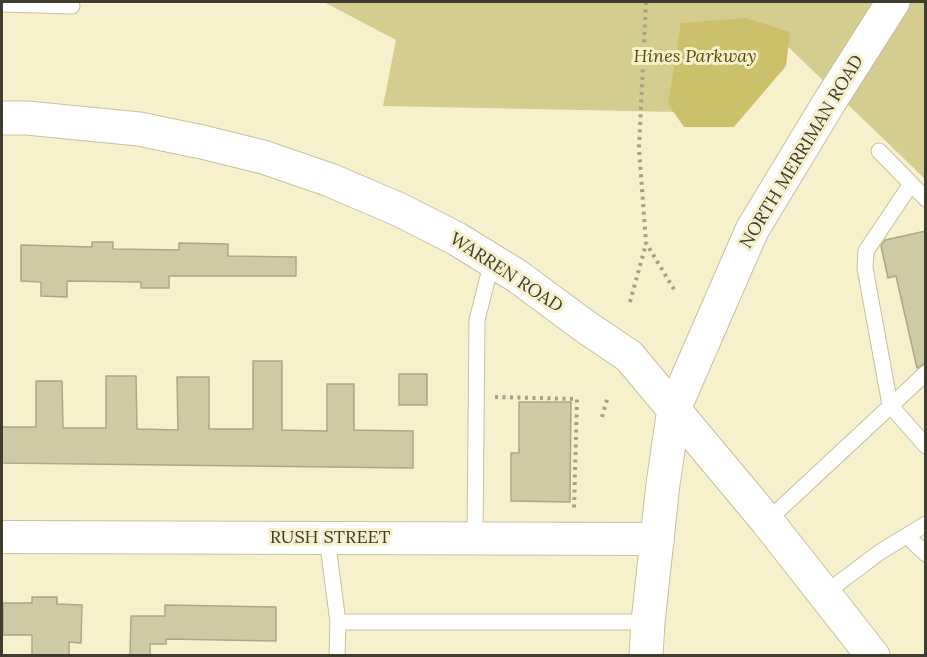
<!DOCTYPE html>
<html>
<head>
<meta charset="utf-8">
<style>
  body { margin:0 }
  #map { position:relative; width:927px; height:657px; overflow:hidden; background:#f6f1cc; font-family:Lora,serif }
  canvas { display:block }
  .frame { position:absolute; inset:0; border:3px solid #3e3c2e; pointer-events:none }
</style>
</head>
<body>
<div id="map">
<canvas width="927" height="657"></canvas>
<div class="frame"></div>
</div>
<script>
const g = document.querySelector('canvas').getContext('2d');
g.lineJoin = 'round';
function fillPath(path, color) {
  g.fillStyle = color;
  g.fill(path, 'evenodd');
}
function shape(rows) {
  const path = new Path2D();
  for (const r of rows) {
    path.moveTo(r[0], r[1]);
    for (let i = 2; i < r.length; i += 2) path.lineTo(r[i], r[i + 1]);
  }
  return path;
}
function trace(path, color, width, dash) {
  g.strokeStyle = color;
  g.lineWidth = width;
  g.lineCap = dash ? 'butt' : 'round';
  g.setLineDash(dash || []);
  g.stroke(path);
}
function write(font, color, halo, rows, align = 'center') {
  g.font = font + ' Lora,serif';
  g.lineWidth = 6;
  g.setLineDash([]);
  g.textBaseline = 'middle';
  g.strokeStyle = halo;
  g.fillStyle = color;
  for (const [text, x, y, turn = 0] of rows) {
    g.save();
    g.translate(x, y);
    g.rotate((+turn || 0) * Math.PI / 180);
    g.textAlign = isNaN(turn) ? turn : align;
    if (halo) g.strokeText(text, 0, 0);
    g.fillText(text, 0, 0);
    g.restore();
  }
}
const green = shape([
  [324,2,925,2,925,179,779,38,729,113,383,106,396,40]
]);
const forest = shape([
  [746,18,790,32,786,66,734,127,684,127,668,104,681,23]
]);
const building = shape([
  [926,231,926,363,917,368,896,276,888,278,881,246,885,240,926,231],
  [92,242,113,242,113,249,179,250,179,243,228,244,228,256,296,257,296,276,169,276,169,288,141,288,141,282,67,281,67,297,41,296,41,282,21,281,21,245,92,247,92,242],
  [253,361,282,361,282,430,327,431,327,384,354,384,354,430,413,431,413,468,2,463,2,427,36,427,36,381,62,381,63,428,106,428,106,376,136,376,137,429,178,430,177,377,209,377,209,429,253,429,253,361],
  [399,374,427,374,427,405,399,405,399,374],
  [519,402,571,402,570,502,511,501,511,453,519,453,519,402],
  [32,597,57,597,57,604,82,605,81,643,69,642,69,656,32,656,32,635,3,635,3,603,32,603,32,597],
  [165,605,276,607,276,641,166,639,166,644,150,644,150,656,130,656,131,616,165,616,165,605]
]);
const path = shape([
  [646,2,639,148,646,243,675,291],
  [630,302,646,244],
  [495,397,577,399,574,509],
  [602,417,608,396]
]);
const service = shape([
  [2,4,72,6],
  [879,151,926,199],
  [911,184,866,251,865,268,890,405,926,446],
  [767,521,926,373],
  [907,536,926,554],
  [327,538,338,622,648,622],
  [475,538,477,320,492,261],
  [824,594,880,552,926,524],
  [337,656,338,622]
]);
const minor = shape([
  [2,537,658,539]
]);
const secondary = shape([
  [2,118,27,118,139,129,202,142,263,157,330,180,400,210,457,239,517,276,586,327,629,356,767,521,873,656],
  [646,656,648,622,663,484,674,409,752,230,830,101,893,2]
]);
const parkNames = [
  ["Hines Parkway",695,57]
];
const streetNames = [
  ["NORTH MERRIMAN ROAD",802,152,-59],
  ["WARREN ROAD",506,273,33],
  ["RUSH STREET",330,538]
];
fillPath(green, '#d5cc8f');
fillPath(forest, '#cdc06a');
fillPath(building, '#cfcaa6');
trace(building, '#aca784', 1.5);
trace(service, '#c6c19d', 17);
trace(minor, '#c6c19d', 34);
trace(secondary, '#c6c19d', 35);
trace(path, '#a5a186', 4, [3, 4.5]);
trace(service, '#fff', 15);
trace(minor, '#fff', 32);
trace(secondary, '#fff', 33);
write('italic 18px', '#574d08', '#f6f1cc', parkNames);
write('18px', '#3e3c2e', '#f6f1cc', streetNames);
</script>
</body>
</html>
